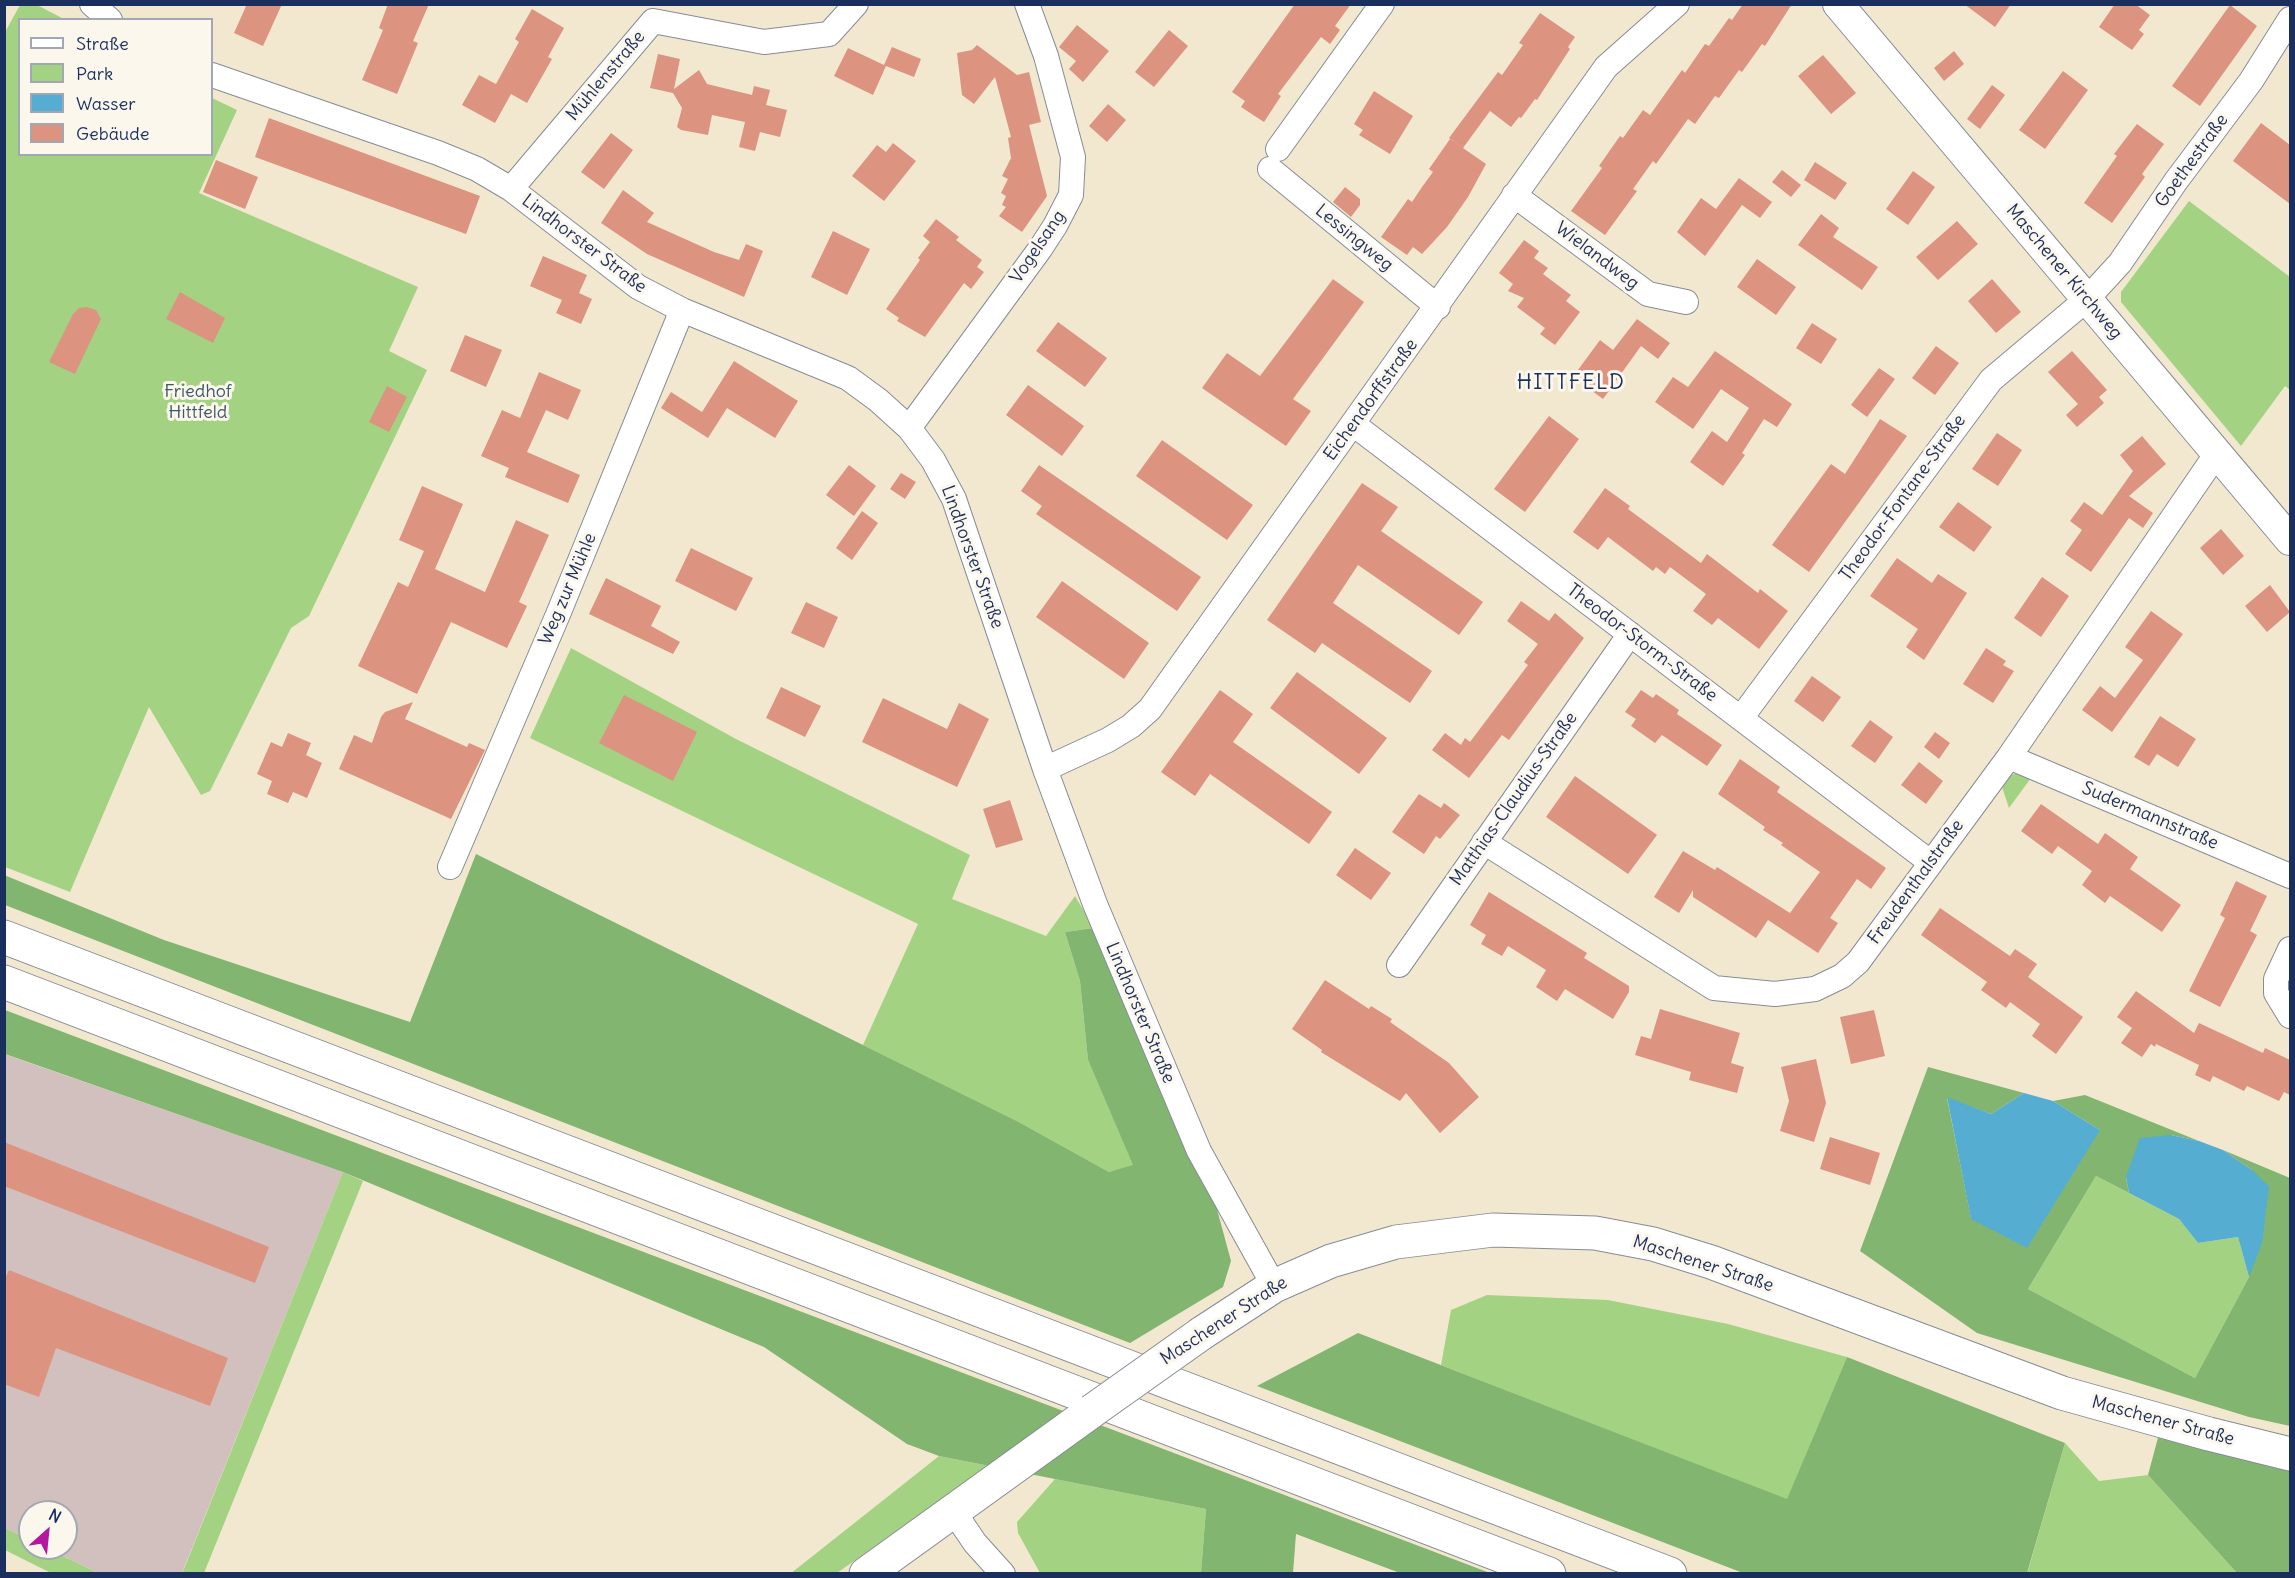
<!DOCTYPE html>
<html>
<head>
<meta charset="utf-8">
<style>
  body { margin:0 }
  #map { position:relative; width:2295px; height:1578px; overflow:hidden; background:#f2e8cf; font-family:Delius,sans-serif }
  canvas { display:block }
  .frame { position:absolute; inset:0; border:6px solid #1b2f5e; pointer-events:none }
  .legend { position:absolute; left:18px; top:18px; width:195px; height:138px; box-sizing:border-box; background:#fbf7ec; border:2px solid #a1a7b3; margin:0; padding:8px 10px; list-style:none; font-size:18px; color:#1b2f5e }
  .legend li { display:flex; align-items:center; gap:12px; height:30px }
  .legend b { width:30px; border:2px solid #a1a7b3 }
  .north { position:absolute; left:18px; top:1500px; width:60px; height:60px; box-sizing:border-box; background:#fbf7ec; border:2px solid #a1a7b3; border-radius:50%; rotate:27deg; font-size:16px; font-weight:700; line-height:24px; text-align:center; color:#1b2f5e }
  .north::after { content:''; display:block; margin:auto; width:21px; height:27px; background:#b5179e; clip-path:polygon(50% 0,100% 100%,50% 72%,0 100%) }
</style>
</head>
<body>
<div id="map">
<canvas width="2295" height="1578"></canvas>
<div class="frame"></div>
<ul class="legend">
<li><b style="height:8px;background:#fff"></b>Straße</li>
<li><b style="height:16px;background:#a3d382"></b>Park</li>
<li><b style="height:16px;background:#55add2"></b>Wasser</li>
<li><b style="height:16px;background:#dc9380"></b>Gebäude</li>
</ul>
<div class="north">N</div>
</div>
<script>
const g = document.querySelector('canvas').getContext('2d');
g.lineJoin = 'round';
function fillPath(path, color) {
  g.fillStyle = color;
  g.fill(path, 'evenodd');
}
function shape(rows) {
  const path = new Path2D();
  for (const r of rows) {
    path.moveTo(r[0], r[1]);
    for (let i = 2; i < r.length; i += 2) path.lineTo(r[i], r[i + 1]);
  }
  return path;
}
function trace(path, color, width, dash) {
  g.strokeStyle = color;
  g.lineWidth = width;
  g.lineCap = dash ? 'butt' : 'round';
  g.setLineDash(dash || []);
  g.stroke(path);
}
function write(font, color, halo, rows, align = 'center') {
  g.font = font + ' Delius,sans-serif';
  g.lineWidth = 6;
  g.setLineDash([]);
  g.textBaseline = 'middle';
  g.strokeStyle = halo;
  g.fillStyle = color;
  for (const [text, x, y, turn = 0] of rows) {
    g.save();
    g.translate(x, y);
    g.rotate((+turn || 0) * Math.PI / 180);
    g.textAlign = isNaN(turn) ? turn : align;
    if (halo) g.strokeText(text, 0, 0);
    g.fillText(text, 0, 0);
    g.restore();
  }
}
const industrial = shape([
  [4,1054,343,1172,182,1573,98,1573,46,1548,66,1548,66,1512,30,1512,30,1540,5,1528]
]);
const green = shape([
  [20,5,37,5,64,19,20,20,20,154,212,154,212,98,237,110,199,193,418,287,389,351,427,370,309,616,291,628,210,791,201,795,149,707,70,892,5,867,4,34],
  [2189,201,2290,277,2290,390,2285,386,2241,446,2121,302,2121,292],
  [571,648,736,739,970,855,952,899,1046,936,1075,896,1094,928,1065,932,1080,981,1088,1060,1134,1166,1109,1172,1017,1121,863,1045,918,924,530,738],
  [2018,773,2031,778,2009,808,2002,787,2011,775],
  [343,1172,363,1181,204,1573,182,1574],
  [2096,1176,2179,1219,2198,1243,2238,1237,2249,1277,2195,1378,2028,1289],
  [1487,1295,1608,1300,1728,1324,1847,1357,1787,1500,1441,1365,1451,1310],
  [2065,1443,2099,1481,2148,1475,2237,1573,2027,1574],
  [939,1456,989,1466,837,1573,790,1574],
  [1055,1479,1206,1509,1201,1573,1040,1573,1018,1533,1017,1522],
  [5,1528,30,1540,30,1548,46,1548,98,1573,51,1573,5,1550]
]);
const forest = shape([
  [476,854,1017,1121,1109,1172,1133,1165,1088,1060,1080,981,1065,932,1094,928,1215,1202,1231,1261,1223,1287,1130,1343,5,905,4,875,164,940,410,1022],
  [5,1010,1008,1390,1490,1573,1400,1573,1296,1534,1293,1573,1201,1573,1206,1509,939,1456,907,1444,764,1347,343,1172,5,1054],
  [1928,1067,2024,1093,1991,1114,1947,1098,1971,1218,2100,1130,2053,1101,2085,1095,2199,1141,2171,1135,2126,1177,2129,1193,2096,1176,2028,1289,2195,1378,2249,1277,2252,1170,2223,1150,2290,1178,2290,1426,2249,1417,1977,1333,1860,1251],
  [1358,1333,1787,1499,1847,1357,2065,1443,2027,1573,1743,1573,1257,1386],
  [2159,1434,2290,1470,2290,1573,2237,1573,2148,1475]
]);
const water = shape([
  [2024,1093,2053,1101,2100,1130,2027,1248,1971,1219,1947,1097,1991,1114],
  [2171,1135,2199,1141,2223,1150,2252,1170,2269,1187,2262,1243,2249,1277,2238,1237,2198,1243,2179,1219,2129,1193,2126,1177,2140,1138]
]);
const building = shape([
  [247,4,282,4,263,46,234,33],
  [388,4,429,4,413,41,418,43,397,94,362,80,383,30,379,28],
  [1295,4,1351,4,1335,26,1340,30,1330,44,1321,37,1278,94,1281,96,1264,122,1241,107,1245,101,1232,92],
  [1743,4,1792,4,1765,46,1762,44,1742,72,1739,70,1719,98,1715,96,1695,124,1688,119,1656,164,1653,161,1633,189,1637,191,1605,235,1571,211,1602,168,1599,166,1620,136,1623,138,1643,110,1650,115,1682,70,1685,73,1705,44,1709,46,1729,18,1732,20],
  [1964,4,2011,4,1995,27],
  [2115,4,2135,4,2150,15,2139,30,2144,34,2132,50,2099,27],
  [2230,5,2257,26,2200,106,2172,86],
  [532,9,564,28,548,57,552,59,527,103,511,94,495,123,462,105,479,75,496,84,519,42,515,39],
  [1540,13,1575,37,1568,47,1570,49,1537,100,1535,99,1521,118,1519,117,1511,127,1490,111,1463,148,1449,138,1498,72,1502,75,1523,45,1519,43],
  [1077,25,1109,51,1083,82,1069,69,1076,61,1059,47],
  [1169,30,1188,46,1154,87,1135,72],
  [977,45,1017,75,1029,72,1041,122,1029,125,1047,196,1022,232,999,216,1006,207,1002,205,1006,196,1001,193,1008,179,1002,176,1011,158,1008,138,1011,137,995,77,974,104,962,95,957,53,972,50],
  [892,47,921,59,914,77,886,66,873,95,834,76,848,48,884,65],
  [1954,51,1964,64,1944,81,1934,68],
  [658,54,680,59,674,89,699,70,707,84,752,95,754,86,770,90,766,105,787,110,780,137,760,132,755,151,739,147,745,122,712,115,708,135,681,130,677,127,682,108,673,93,650,88],
  [1823,55,1856,93,1831,114,1798,76],
  [2063,71,2088,90,2045,149,2019,130],
  [1992,85,2005,95,1980,129,1967,119],
  [1374,91,1413,116,1390,154,1359,135,1363,130,1354,124],
  [1108,104,1126,120,1107,142,1089,126],
  [269,118,480,196,466,234,255,157],
  [2261,123,2290,145,2290,204,2233,161],
  [2137,124,2164,144,2142,174,2145,177,2112,223,2084,203,2117,156,2114,154],
  [611,133,633,150,604,189,581,172],
  [1450,139,1486,164,1468,197,1447,227,1422,254,1413,247,1407,255,1381,237,1408,199,1412,202,1422,187,1433,172,1429,169],
  [893,143,916,161,884,201,852,176,877,145,886,152],
  [216,160,258,177,245,209,203,192],
  [1815,162,1847,183,1835,200,1804,180],
  [1782,170,1801,185,1791,197,1772,182],
  [1913,171,1935,187,1908,225,1886,209],
  [1739,178,1772,202,1760,218,1742,205,1705,256,1677,232,1701,198,1716,209],
  [1345,187,1360,199,1360,205,1351,217,1333,202],
  [623,190,654,213,647,222,714,252,739,260,746,244,763,251,744,297,647,254,601,223],
  [1821,214,1839,228,1833,237,1878,267,1862,290,1798,245],
  [936,219,959,237,956,240,982,260,977,267,984,272,971,289,964,283,925,337,897,321,899,318,886,309,920,260,918,258,930,242,923,236],
  [1957,221,1978,244,1938,280,1916,257],
  [833,231,870,249,847,295,811,277],
  [1524,240,1539,251,1534,258,1548,268,1543,274,1571,295,1566,301,1580,312,1555,345,1540,334,1545,328,1517,307,1524,298,1508,291,1513,284,1499,273],
  [543,256,587,275,579,293,592,299,581,324,556,313,562,300,530,286],
  [1757,259,1796,287,1776,315,1737,287],
  [1333,279,1364,302,1293,399,1311,411,1286,446,1202,388,1227,353,1260,376],
  [1992,279,2021,312,1996,333,1968,301],
  [180,292,225,318,213,343,166,319],
  [87,307,96,310,101,319,75,374,49,362,73,314,79,308],
  [1637,319,1670,343,1658,359,1641,346,1603,399,1588,388,1590,385,1575,374,1600,340,1613,350],
  [1058,322,1107,358,1085,387,1036,351],
  [1812,323,1837,339,1821,364,1796,348],
  [465,335,502,350,486,387,450,371],
  [1936,346,1959,363,1935,395,1912,378],
  [1715,351,1792,404,1777,427,1764,419,1742,453,1745,455,1723,486,1690,462,1712,431,1727,442,1749,408,1721,389,1693,429,1655,402,1673,377,1688,387],
  [2072,351,2107,390,2099,397,2104,403,2077,427,2066,415,2078,404,2048,372],
  [734,361,798,401,775,438,727,408,708,438,661,408,671,392,702,412],
  [1879,368,1895,379,1867,417,1851,405],
  [539,372,581,390,568,420,546,410,527,452,580,475,568,503,505,477,509,468,481,456,502,410,520,418],
  [1028,385,1084,426,1062,456,1006,415],
  [387,386,407,397,389,432,369,422],
  [1549,416,1579,439,1525,512,1494,489],
  [1880,419,1907,436,1809,572,1772,545,1831,464,1845,474],
  [1997,433,2022,450,1998,486,1972,469],
  [2142,436,2166,464,2129,496,2153,513,2143,528,2129,518,2091,572,2065,554,2082,530,2070,521,2084,502,2102,515,2133,471,2120,455],
  [1162,440,1253,505,1227,540,1136,476],
  [849,465,876,486,854,516,826,495],
  [1039,465,1201,577,1177,611,1036,514,1042,506,1021,491],
  [901,473,916,482,905,499,890,489],
  [1362,483,1398,507,1381,531,1483,602,1459,635,1358,565,1333,603,1432,671,1410,703,1322,643,1315,653,1267,620],
  [422,486,463,504,435,569,485,592,516,520,549,535,519,602,527,606,507,648,451,622,417,694,358,666,398,582,408,587,424,551,399,540],
  [1605,488,1630,506,1628,509,1701,563,1707,554,1758,593,1760,589,1788,611,1759,649,1718,618,1712,625,1693,611,1706,594,1670,567,1665,574,1656,567,1653,571,1608,537,1598,550,1573,532],
  [1958,502,1992,527,1974,552,1939,527],
  [862,511,878,523,852,560,836,548],
  [2221,529,2244,556,2223,575,2200,548],
  [691,548,753,578,736,611,675,581],
  [1897,558,1932,583,1938,574,1967,593,1924,660,1906,647,1918,629,1870,596],
  [2042,577,2069,596,2041,637,2014,618],
  [606,578,661,606,651,626,680,642,673,654,589,614],
  [1062,581,1149,643,1124,679,1036,617],
  [2270,585,2290,612,2267,632,2245,606],
  [1521,601,1549,621,1555,613,1584,638,1509,740,1502,735,1469,778,1432,750,1445,733,1461,745,1465,738,1470,742,1528,665,1524,662,1538,644,1507,621],
  [806,602,838,617,824,648,791,633],
  [2151,611,2183,634,2112,732,2082,710,2100,686,2115,698,2143,660,2125,647],
  [1986,648,2006,661,2003,665,2014,671,1993,703,1963,684],
  [1297,672,1387,738,1359,774,1270,708],
  [1812,676,1841,697,1823,722,1794,701],
  [781,687,821,706,805,737,766,718],
  [1220,690,1253,714,1233,742,1332,812,1309,844,1210,774,1195,796,1161,772],
  [1641,690,1653,698,1656,694,1679,710,1677,714,1722,745,1707,766,1662,735,1655,743,1631,726,1636,719,1625,712],
  [624,695,697,732,673,781,599,743],
  [883,698,947,729,959,703,989,719,957,787,862,742],
  [413,702,405,719,467,747,469,743,485,750,451,819,339,769,354,735,372,743,381,717,385,712],
  [2160,716,2196,739,2178,767,2157,754,2149,766,2134,757],
  [1870,720,1893,737,1875,763,1851,746],
  [1935,732,1950,743,1939,759,1924,747],
  [288,733,311,743,306,755,322,763,307,798,293,792,288,803,267,794,272,781,257,774,271,742,282,747],
  [1740,759,1780,787,1777,792,1886,868,1871,889,1857,879,1830,918,1838,923,1818,953,1768,920,1756,938,1693,897,1693,890,1679,913,1654,897,1683,851,1715,870,1717,867,1790,913,1820,872,1781,845,1783,843,1763,830,1765,827,1718,794],
  [1919,762,1943,781,1926,804,1901,785],
  [1575,776,1657,835,1628,874,1546,817],
  [1419,794,1441,808,1444,803,1460,815,1440,839,1436,836,1424,854,1392,832],
  [1010,800,1023,840,996,848,983,809],
  [2041,804,2098,844,2105,833,2138,857,2130,869,2181,905,2162,932,2110,896,2105,903,2082,885,2092,871,2058,846,2052,854,2021,831],
  [1355,848,1391,873,1371,900,1336,875],
  [2236,881,2267,896,2250,931,2257,935,2220,1007,2189,991,2225,918,2220,915],
  [1489,892,1587,953,1584,958,1629,986,1629,992,1613,1019,1565,989,1557,1001,1536,987,1546,970,1508,946,1502,956,1481,944,1486,935,1470,925],
  [1940,908,2010,956,2015,949,2037,964,2028,977,2083,1017,2056,1054,2032,1036,2040,1024,2010,1002,2006,1008,1981,990,1987,982,1921,935],
  [1325,980,1369,1009,1371,1006,1392,1019,1390,1022,1449,1063,1479,1097,1440,1133,1406,1093,1400,1101,1321,1052,1322,1050,1292,1029],
  [2136,991,2194,1033,2199,1023,2263,1053,2265,1048,2290,1060,2290,1095,2284,1092,2279,1101,2247,1086,2244,1091,2213,1076,2210,1082,2195,1075,2199,1065,2156,1044,2155,1047,2151,1044,2142,1057,2121,1043,2132,1028,2117,1017],
  [1660,1009,1740,1033,1731,1063,1744,1067,1737,1093,1689,1080,1691,1072,1635,1055,1641,1036,1651,1039],
  [1874,1010,1885,1056,1851,1064,1840,1017],
  [1816,1059,1826,1103,1814,1142,1780,1131,1789,1101,1781,1067],
  [1830,1137,1880,1153,1870,1185,1820,1169],
  [4,1142,269,1247,255,1283,4,1186],
  [9,1270,228,1358,210,1406,56,1348,39,1397,4,1384,4,1281]
]);
const minor = shape([
  [92,4,110,20],
  [212,75,438,153,477,169,511,189,638,287,682,310,848,378,878,400,909,428,933,460,954,499,1045,769,1095,904,1199,1151,1274,1286],
  [1278,149,1382,4],
  [1270,169,1438,307],
  [511,189,653,21,764,42,829,34,856,4],
  [1514,195,1648,294,1686,302],
  [1353,424,1930,862],
  [909,428,1040,249,1055,226,1071,195,1073,157,1046,56,1027,4],
  [1741,718,1991,380,2087,299,2120,263,2176,181,2251,81,2290,19],
  [2009,757,2290,876],
  [1045,769,1108,740,1131,726,1150,709,1606,67,1677,4],
  [1484,842,1714,988,1775,994,1815,989,1842,976,1858,962,2009,757,2217,453],
  [450,867,559,612,682,310],
  [2290,949,2276,979,2276,993,2290,1016],
  [1399,965,1630,634],
  [954,1512,975,1543,1003,1574]
]);
const tertiary = shape([
  [1838,4,2290,540]
]);
const secondary = shape([
  [1202,1333,1274,1286,1331,1261,1396,1242,1493,1230,1595,1233,1653,1244,1711,1262,2062,1393,2209,1434,2290,1454],
  [866,1574,1092,1411]
]);
const motorway = shape([
  [4,937,1670,1574],
  [4,982,1549,1574]
]);
const secondaryBridge = shape([
  [1092,1411,1202,1333]
]);
const streetNames = [
  ["Mühlenstraße",606,76,-50],
  ["Goethestraße",2192,161,-54],
  ["Lessingweg",1354,238,39],
  ["Lindhorster Straße",584,244,37],
  ["Vogelsang",1038,247,-56],
  ["Wielandweg",1597,256,37],
  ["Maschener Kirchweg",2064,272,50],
  ["Eichendorffstraße",1371,400,-54],
  ["Theodor-Fontane-Straße",1903,498,-54],
  ["Lindhorster Straße",972,557,70],
  ["Weg zur Mühle",568,589,-67],
  ["Theodor-Storm-Straße",1642,643,37],
  ["Matthias-Claudius-Straße",1514,799,-55],
  ["Sudermannstraße",2150,816,23],
  ["Freudenthalstraße",1916,882,-54],
  ["Lindhorster Straße",1140,1013,67],
  ["Maschener Straße",1703,1264,18],
  ["Maschener Straße",1224,1321,-33],
  ["Maschener Straße",2163,1421,15]
];
const parkNames = [
  ["Friedhof",198,392],
  ["Hittfeld",198,413]
];
const quarterNames = [
  ["HITTFELD",1571,383]
];
fillPath(industrial, '#d1c0bd');
fillPath(green, '#a3d382');
fillPath(forest, '#82b570');
fillPath(water, '#55add2');
fillPath(building, '#dc9380');
trace(minor, '#868c96', 26);
trace(tertiary, '#868c96', 32);
trace(secondary, '#868c96', 35);
trace(motorway, '#868c96', 35);
trace(minor, '#fff', 24);
trace(tertiary, '#fff', 30);
trace(secondary, '#fff', 33);
trace(motorway, '#fff', 33);
trace(secondaryBridge, '#868c96', 35, []);
trace(secondaryBridge, '#fff', 33);
write('18px', '#1b2f5e', '#fbf7ec', streetNames);
write('18px', '#3d5867', '#fbf7ec', parkNames);
g.letterSpacing = '1.5px';
write('21px', '#1b2f5e', '#fbf7ec', quarterNames);
g.letterSpacing = '0px';
</script>
</body>
</html>
